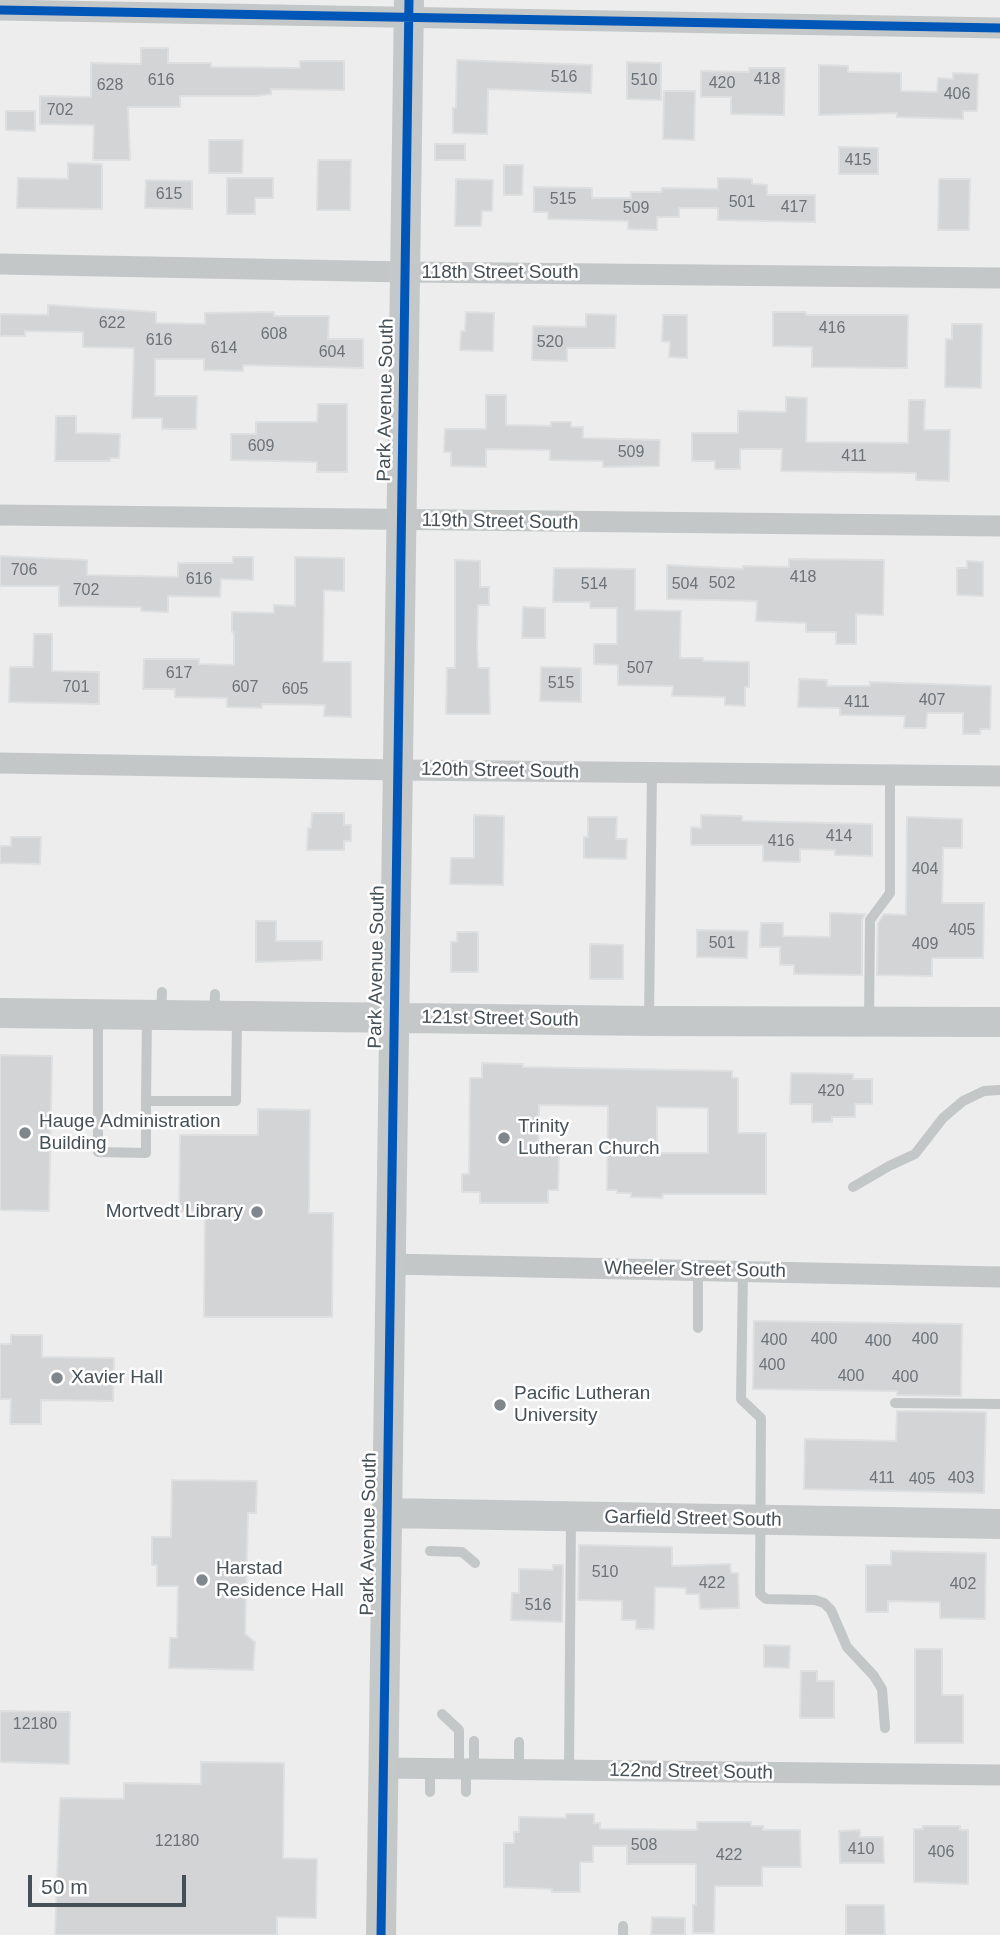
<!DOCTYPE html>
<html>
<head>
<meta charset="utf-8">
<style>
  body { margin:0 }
  #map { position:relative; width:1000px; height:1935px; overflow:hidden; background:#ededed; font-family:Arial,sans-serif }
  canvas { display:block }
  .scale { position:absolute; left:28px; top:1875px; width:158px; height:32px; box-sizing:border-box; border:4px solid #465057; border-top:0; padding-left:9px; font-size:21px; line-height:24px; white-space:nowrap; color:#465057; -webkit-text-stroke:5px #fff; paint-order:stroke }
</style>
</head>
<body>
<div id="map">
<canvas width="1000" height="1935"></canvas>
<div class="scale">50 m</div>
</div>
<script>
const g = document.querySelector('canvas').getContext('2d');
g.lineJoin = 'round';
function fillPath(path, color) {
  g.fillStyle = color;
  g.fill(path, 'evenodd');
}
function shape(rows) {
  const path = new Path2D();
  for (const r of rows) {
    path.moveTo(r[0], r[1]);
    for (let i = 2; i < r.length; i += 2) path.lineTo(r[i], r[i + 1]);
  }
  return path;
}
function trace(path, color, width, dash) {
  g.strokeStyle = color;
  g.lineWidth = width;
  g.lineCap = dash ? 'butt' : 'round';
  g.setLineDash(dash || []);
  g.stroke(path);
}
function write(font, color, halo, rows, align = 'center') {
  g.font = font + ' Arial,sans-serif';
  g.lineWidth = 5;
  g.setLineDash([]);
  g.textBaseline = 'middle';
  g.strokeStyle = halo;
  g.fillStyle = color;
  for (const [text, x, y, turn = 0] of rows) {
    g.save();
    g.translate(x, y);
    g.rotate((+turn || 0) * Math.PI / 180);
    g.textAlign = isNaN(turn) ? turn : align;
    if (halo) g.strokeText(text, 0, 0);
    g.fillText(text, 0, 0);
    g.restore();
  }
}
const building = shape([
  [141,48,168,48,168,63,211,63,211,67,300,68,300,61,344,61,344,90,271,89,271,94,255,96,180,96,180,107,128,107,130,160,93,160,94,125,40,124,40,96,91,97,91,63,141,64,141,48],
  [457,60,592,65,591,93,488,89,487,134,453,133,453,108,456,108,457,60],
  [627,62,661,63,661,100,627,99,627,62],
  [819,65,848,66,848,72,901,73,901,91,937,92,938,78,953,79,953,73,978,74,977,111,963,111,963,119,897,117,897,113,819,115,819,65],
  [749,68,785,68,784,115,731,114,731,97,701,97,701,71,749,72,749,68],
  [664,91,695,91,694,140,663,139,664,91],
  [6,111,35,111,35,131,6,130,6,111],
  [209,140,243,140,242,173,209,173,209,140],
  [435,144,465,144,465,160,435,160,435,144],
  [839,147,878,148,878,174,839,174,839,147],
  [318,160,351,160,350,210,317,210,318,160],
  [68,163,102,164,102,209,17,208,18,178,68,179,68,163],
  [504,165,523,165,522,195,504,195,504,165],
  [227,178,273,178,273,198,255,198,255,214,227,214,227,178],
  [718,178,752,179,752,184,767,185,767,195,815,195,815,222,718,220,718,208,679,208,679,217,657,217,657,230,628,229,628,221,548,219,548,212,534,212,534,187,592,188,592,198,631,198,631,192,662,192,662,188,718,189,718,178],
  [456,179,493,180,492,211,482,211,481,226,455,226,456,179],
  [939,179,970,179,969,230,938,230,939,179],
  [146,180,192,181,192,209,145,208,146,180],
  [48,305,156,312,156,323,205,324,205,313,274,312,274,316,329,316,328,339,363,339,363,368,243,365,243,371,204,370,204,359,155,359,155,396,197,396,196,429,162,429,162,418,132,418,134,348,83,347,83,332,25,331,25,336,0,336,0,314,48,315,48,305],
  [466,312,494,313,493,351,460,350,461,331,465,331,466,312],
  [773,312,806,312,806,315,908,315,907,368,812,367,812,347,773,346,773,312],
  [586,314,616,315,615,348,567,348,567,361,532,360,533,326,586,327,586,314],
  [663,315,687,315,687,358,669,357,670,342,662,341,663,315],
  [952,324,982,324,981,388,945,387,946,339,952,339,952,324],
  [486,395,506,395,506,425,551,426,551,422,571,422,571,427,583,427,583,438,660,440,659,466,603,467,603,461,550,460,550,450,486,449,486,467,451,466,451,452,444,452,445,429,486,429,486,395],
  [786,397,807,398,806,442,908,443,909,400,925,400,924,430,950,430,949,481,916,480,916,473,781,471,782,449,740,449,740,469,715,469,715,461,692,461,692,433,738,433,738,411,786,412,786,397],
  [318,404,347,404,347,472,317,472,317,462,231,460,231,434,256,434,256,422,317,422,318,404],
  [56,416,76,416,76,433,120,434,119,458,110,458,110,461,55,461,56,416],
  [0,556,87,560,87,575,178,577,178,563,233,563,233,557,253,557,253,580,221,579,220,597,168,596,168,612,141,611,141,607,59,606,59,586,0,586,0,556],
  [295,557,344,558,344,591,324,590,323,662,351,662,351,717,324,716,325,705,262,704,262,708,227,707,227,698,175,697,175,689,143,689,144,659,199,659,199,664,234,665,234,632,232,632,232,612,274,613,274,605,295,606,295,557],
  [789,559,884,560,883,615,856,614,856,644,836,644,836,632,806,632,806,623,756,621,757,601,667,599,667,565,743,569,743,566,789,567,789,559],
  [455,560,480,561,480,587,489,587,489,605,478,605,477,647,478,668,489,668,490,714,446,714,447,668,455,668,455,560],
  [967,561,983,562,983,596,957,595,957,568,967,568,967,561],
  [554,568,635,569,635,610,681,611,680,658,703,658,703,661,749,662,749,687,745,687,745,706,725,705,725,697,672,696,673,686,618,685,618,665,594,664,594,644,617,644,617,608,590,608,590,602,553,602,554,568],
  [523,607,545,608,545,638,522,638,523,607],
  [34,634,52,634,52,671,99,672,99,704,9,702,10,667,33,667,34,634],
  [541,667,581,668,581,702,540,701,541,667],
  [799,679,827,680,827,686,870,686,870,682,991,686,990,729,980,729,980,734,963,734,963,713,927,713,926,728,904,728,905,716,840,715,840,708,798,707,799,679],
  [312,813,344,813,344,825,351,825,351,841,344,841,344,850,307,850,308,828,311,828,312,813],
  [474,815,504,816,503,885,450,884,451,858,474,858,474,815],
  [701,815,742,816,742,821,872,824,872,856,835,855,835,850,800,849,800,862,763,861,763,845,691,845,691,827,701,828,701,815],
  [588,817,617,817,616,839,627,839,626,859,584,858,584,837,588,837,588,817],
  [907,817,962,819,962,848,943,848,942,903,984,903,983,958,932,958,932,976,877,975,878,923,884,914,906,915,907,817],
  [11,837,41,837,40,864,0,863,0,846,11,846,11,837],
  [830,913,865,914,862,920,862,975,794,974,794,965,780,965,780,947,760,947,761,923,783,923,783,936,830,937,830,913],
  [256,921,276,921,276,941,322,941,322,960,256,962,256,921],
  [697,930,748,931,747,958,697,957,697,930],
  [457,932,478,932,478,972,451,972,451,942,457,942,457,932],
  [590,944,623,945,623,979,590,979,590,944],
  [0,1055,52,1056,49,1211,0,1210,0,1055],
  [482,1063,523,1064,523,1067,732,1071,732,1078,738,1078,738,1133,766,1133,766,1194,663,1194,662,1198,631,1197,631,1193,617,1193,617,1190,607,1190,608,1106,539,1105,538,1155,559,1155,558,1190,548,1190,548,1203,480,1203,480,1192,462,1192,462,1174,469,1174,470,1078,482,1078,482,1063],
  [657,1107,708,1108,708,1153,657,1153,657,1107],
  [791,1073,853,1074,853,1079,872,1079,872,1104,855,1104,855,1117,832,1117,832,1122,812,1122,812,1104,790,1104,791,1073],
  [258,1109,310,1110,309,1213,333,1213,332,1317,204,1317,205,1211,179,1211,180,1135,258,1135,258,1109],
  [754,1321,962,1324,961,1396,897,1395,897,1391,753,1389,754,1321],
  [11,1335,42,1335,42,1357,114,1358,113,1401,41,1400,41,1424,10,1424,11,1399,0,1399,0,1344,11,1344,11,1335],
  [897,1411,986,1412,984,1493,804,1489,805,1439,896,1441,897,1411],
  [172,1480,257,1481,256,1513,248,1513,245,1634,255,1642,253,1670,169,1668,170,1638,177,1638,178,1586,157,1586,157,1565,152,1565,152,1537,171,1537,172,1480],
  [579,1545,672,1547,672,1566,730,1564,731,1573,738,1573,739,1608,700,1609,699,1594,686,1594,686,1588,655,1587,654,1629,636,1629,636,1620,622,1620,622,1601,578,1600,579,1545],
  [891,1551,986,1553,985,1619,940,1618,940,1602,888,1601,888,1612,866,1612,866,1565,891,1565,891,1551],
  [553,1565,563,1565,562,1622,511,1620,512,1593,519,1593,519,1569,553,1570,553,1565],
  [764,1645,790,1646,789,1668,764,1667,764,1645],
  [915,1649,942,1649,942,1695,963,1695,963,1743,915,1743,915,1649],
  [801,1671,817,1671,817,1681,834,1681,834,1718,800,1718,801,1671],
  [0,1711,70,1712,69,1764,0,1762,0,1711],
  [201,1762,284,1763,283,1858,317,1859,316,1918,277,1917,277,1935,55,1935,60,1798,124,1799,124,1783,201,1784,201,1762],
  [566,1814,594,1814,594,1823,600,1823,600,1829,697,1830,697,1822,751,1822,751,1826,763,1826,763,1830,800,1830,801,1867,762,1867,762,1886,715,1886,714,1933,693,1933,693,1905,696,1905,696,1864,627,1864,627,1846,593,1846,593,1862,580,1862,580,1892,552,1892,552,1889,504,1887,504,1843,514,1843,514,1832,519,1832,519,1817,566,1818,566,1814],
  [923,1826,960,1826,960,1830,968,1830,968,1884,914,1882,914,1829,923,1829,923,1826],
  [860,1830,860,1837,883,1837,884,1863,840,1863,839,1831,860,1830],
  [846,1905,884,1905,885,1935,846,1935,846,1905],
  [652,1917,685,1918,685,1935,651,1935,652,1917]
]);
const lane = shape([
  [214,1013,215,994],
  [161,1014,162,992],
  [98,1015,98,1152,146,1153,146,1101,236,1101,237,1019],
  [649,1018,652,773],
  [869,1021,870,920,890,893,890,775],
  [146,1101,147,1016],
  [853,1187,889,1166,915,1154,943,1118,963,1101,984,1091,1000,1090],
  [743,1272,741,1399,761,1418,760,1594,766,1599,815,1600,824,1603,831,1610,847,1647,874,1676,882,1689,885,1728],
  [698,1328,698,1271],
  [895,1403,1000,1404],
  [430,1551,462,1552,475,1563],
  [442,1714,459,1730,459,1769],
  [519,1742,519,1770],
  [430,1769,430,1792],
  [474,1769,474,1741],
  [569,1770,571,1520],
  [466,1792,466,1769],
  [623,1935,623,1926]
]);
const street = shape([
  [0,10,1000,28],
  [0,264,405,272,1000,278],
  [0,515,1000,526],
  [0,763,398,770,1000,776],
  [390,1264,1000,1277],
  [383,1768,1000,1775]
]);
const secondary = shape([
  [0,1013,649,1021,1000,1022],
  [387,1513,1000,1524],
  [381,1935,409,0]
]);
const cycleway = shape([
  [0,10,1000,28],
  [381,1935,409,0]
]);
const markers = [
  [25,1133,7,"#80878c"],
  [504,1138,7,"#80878c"],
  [257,1212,7,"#80878c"],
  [57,1378,7,"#80878c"],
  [500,1405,7,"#80878c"],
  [202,1580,7,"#80878c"]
];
const numberNames = [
  ["516",564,78],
  ["418",767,80],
  ["616",161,81],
  ["510",644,81],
  ["420",722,84],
  ["628",110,86],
  ["406",957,95],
  ["702",60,111],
  ["415",858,161],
  ["615",169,195],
  ["515",563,200],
  ["501",742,203],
  ["417",794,208],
  ["509",636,209],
  ["622",112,324],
  ["416",832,329],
  ["608",274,335],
  ["616",159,341],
  ["520",550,343],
  ["614",224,349],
  ["604",332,353],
  ["609",261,447],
  ["509",631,453],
  ["411",854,457],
  ["706",24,571],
  ["418",803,578],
  ["616",199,580],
  ["502",722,584],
  ["514",594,585],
  ["504",685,585],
  ["702",86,591],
  ["507",640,669],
  ["617",179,674],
  ["515",561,684],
  ["701",76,688],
  ["607",245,688],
  ["605",295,690],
  ["407",932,701],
  ["411",857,703],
  ["414",839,837],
  ["416",781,842],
  ["404",925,870],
  ["405",962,931],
  ["501",722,944],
  ["409",925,945],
  ["420",831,1092],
  ["400",824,1340],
  ["400",925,1340],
  ["400",774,1341],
  ["400",878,1342],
  ["400",772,1366],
  ["400",851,1377],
  ["400",905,1378],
  ["411",882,1479],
  ["403",961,1479],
  ["405",922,1480],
  ["510",605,1573],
  ["422",712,1584],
  ["402",963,1585],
  ["516",538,1606],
  ["12180",35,1725],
  ["12180",177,1842],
  ["508",644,1846],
  ["410",861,1850],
  ["406",941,1853],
  ["422",729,1856]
];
const streetNames = [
  ["118th Street South",500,273],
  ["Park Avenue South",386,400,-89],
  ["119th Street South",500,522,1],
  ["120th Street South",500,771,1],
  ["Park Avenue South",377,967,-89],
  ["121st Street South",500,1019,1],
  ["Wheeler Street South",695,1270,1],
  ["Garfield Street South",693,1519,1],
  ["Park Avenue South",369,1534,-89],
  ["122nd Street South",691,1772,1]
];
const poiNames = [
  ["Hauge Administration",39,1122],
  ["Building",39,1144],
  ["Trinity",518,1127],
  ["Lutheran Church",518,1149],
  ["Mortvedt Library",243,1212,"right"],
  ["Xavier Hall",71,1378],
  ["Pacific Lutheran",514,1394],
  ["University",514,1416],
  ["Harstad",216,1569],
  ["Residence Hall",216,1591]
];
fillPath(building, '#d3d4d6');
trace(building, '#dedfe0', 2);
trace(lane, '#c4c7c8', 10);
trace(street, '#c4c7c8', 21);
trace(secondary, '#c5c8c9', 30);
trace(cycleway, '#0057b8', 9);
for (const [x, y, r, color] of markers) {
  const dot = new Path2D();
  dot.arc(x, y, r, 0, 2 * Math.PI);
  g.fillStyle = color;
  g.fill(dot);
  trace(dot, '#fff', 2.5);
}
write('16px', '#6b7278', null, numberNames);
write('19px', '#465057', '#fff', streetNames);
write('19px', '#465057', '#fff', poiNames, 'left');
</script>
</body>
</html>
